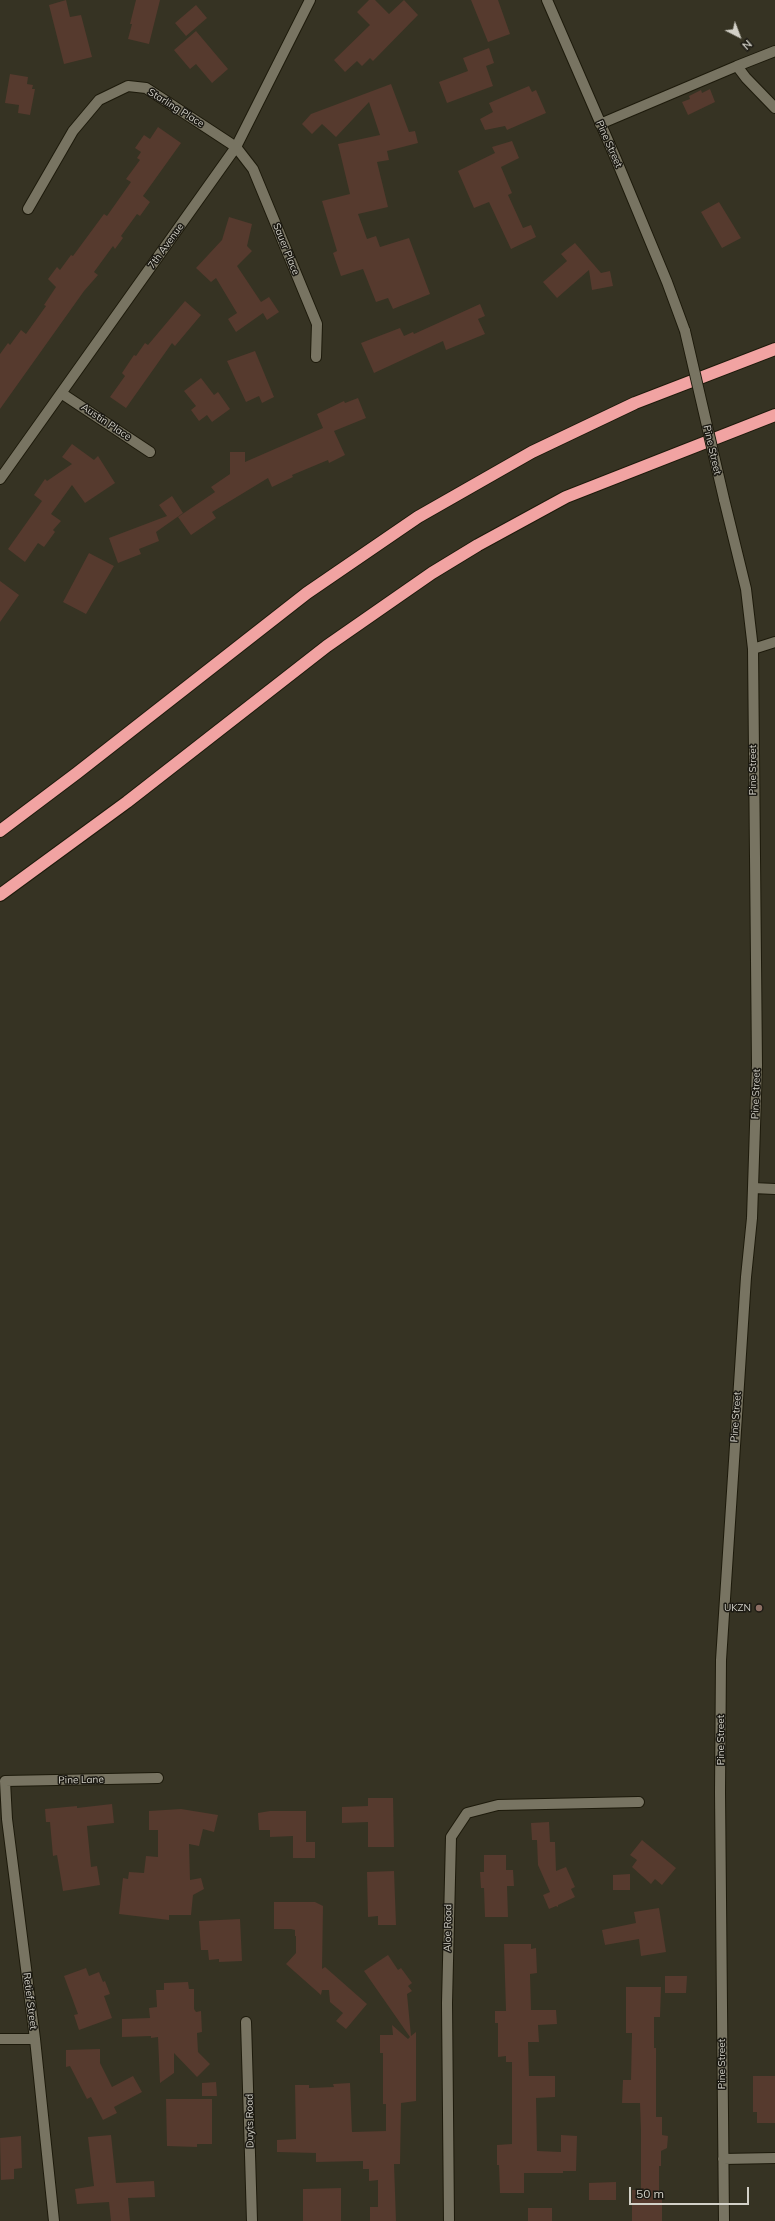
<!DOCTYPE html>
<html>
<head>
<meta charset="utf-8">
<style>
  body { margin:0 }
  #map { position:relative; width:775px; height:2221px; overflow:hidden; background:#363323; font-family:Mulish,sans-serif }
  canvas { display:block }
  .north { position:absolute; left:719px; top:16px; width:40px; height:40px; -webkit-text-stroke:3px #1c1a13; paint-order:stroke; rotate:138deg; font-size:11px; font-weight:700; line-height:16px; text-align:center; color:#d3d1c8 }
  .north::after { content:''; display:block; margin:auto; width:14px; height:18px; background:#d3d1c8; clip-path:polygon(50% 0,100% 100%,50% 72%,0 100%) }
  .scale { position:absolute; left:629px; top:2187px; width:120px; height:18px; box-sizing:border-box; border:2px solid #d3d1c8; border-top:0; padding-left:5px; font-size:12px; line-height:14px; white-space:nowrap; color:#d3d1c8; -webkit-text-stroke:3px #1c1a13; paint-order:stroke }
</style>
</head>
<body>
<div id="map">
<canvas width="775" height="2221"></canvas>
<div class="north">N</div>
<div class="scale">50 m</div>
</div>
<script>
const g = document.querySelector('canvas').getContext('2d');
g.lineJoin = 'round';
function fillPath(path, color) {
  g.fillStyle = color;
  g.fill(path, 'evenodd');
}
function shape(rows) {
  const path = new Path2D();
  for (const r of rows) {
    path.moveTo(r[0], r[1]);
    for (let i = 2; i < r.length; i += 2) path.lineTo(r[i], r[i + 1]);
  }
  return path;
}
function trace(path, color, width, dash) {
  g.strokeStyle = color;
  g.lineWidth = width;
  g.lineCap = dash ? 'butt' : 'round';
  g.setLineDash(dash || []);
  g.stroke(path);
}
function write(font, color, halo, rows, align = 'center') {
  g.font = font + ' Mulish,sans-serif';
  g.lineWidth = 3;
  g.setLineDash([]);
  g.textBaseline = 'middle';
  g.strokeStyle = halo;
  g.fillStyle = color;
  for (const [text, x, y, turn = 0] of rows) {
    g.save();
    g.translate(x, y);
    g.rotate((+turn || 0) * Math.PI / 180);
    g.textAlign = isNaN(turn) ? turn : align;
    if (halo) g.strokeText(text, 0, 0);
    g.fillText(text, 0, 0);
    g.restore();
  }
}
const building = shape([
  [66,0,70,17,81,15,92,57,64,64,49,5],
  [136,0,160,0,149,44,128,39,132,24,130,24],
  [369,0,375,0,389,14,404,0,418,15,373,61,370,58,362,66,357,61,345,72,334,60,370,25,357,12],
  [471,0,498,0,510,34,488,42],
  [196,5,207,18,186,36,175,23],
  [196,31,228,69,212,83,196,64,190,69,174,50],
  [489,48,494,63,486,66,493,86,447,103,439,82,468,71,463,58],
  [10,74,28,77,27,84,33,85,32,89,35,89,30,115,18,113,19,105,5,103],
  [391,84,409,132,415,131,418,143,387,151,389,160,377,162,388,207,358,214,367,239,376,236,380,247,409,238,430,294,393,309,388,298,376,302,363,269,341,276,333,253,337,251,322,201,350,194,338,144,380,135,369,102,336,137,322,124,312,134,302,124,311,114],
  [529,86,532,92,536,90,546,113,507,130,505,126,485,130,480,119,493,112,489,103],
  [710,89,715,102,688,115,682,102,690,99,689,96,701,90,702,93],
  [158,127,181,143,143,196,150,202,140,216,137,214,121,236,123,238,115,249,113,246,94,272,98,275,84,291,0,409,0,354,8,343,10,345,21,330,26,334,46,306,44,305,56,287,48,279,57,267,60,270,71,255,73,256,104,214,107,216,131,182,126,179,140,160,137,158,141,152,135,148,144,135,150,139],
  [512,141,519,158,501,167,512,193,508,195,523,228,531,225,536,237,511,249,489,202,474,208,458,171,495,153,492,147],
  [719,202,741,238,722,248,701,212],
  [229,217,252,224,247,246,252,251,237,266,261,302,269,297,279,312,267,320,263,313,236,332,228,319,237,313,216,278,211,282,196,268,222,240],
  [575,243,601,273,610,271,613,286,592,290,589,270,557,298,543,282,567,261,561,254],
  [185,301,201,315,175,346,172,343,126,408,110,397,125,376,122,373,134,355,136,356,145,343,148,345],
  [480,304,485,316,478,319,485,334,446,350,443,341,374,373,361,343,400,328,404,336,413,332,414,334],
  [255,351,274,397,262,403,259,396,246,402,227,361],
  [201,378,214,395,218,392,230,409,212,422,207,415,199,421,191,410,196,406,184,391],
  [358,398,366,418,334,431,345,455,329,463,328,460,292,475,293,477,272,487,268,478,212,512,216,518,191,535,178,517,215,492,211,487,230,474,230,452,245,452,245,462,323,428,317,414,344,401,345,403],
  [72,444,94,460,98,456,115,483,85,503,72,485,51,514,61,521,53,530,55,532,44,547,38,543,25,562,8,549,42,501,34,495,45,479,47,481,72,464,62,457],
  [172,496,183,513,156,532,159,541,139,549,141,554,118,563,109,538,167,516,159,505],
  [89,553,114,566,86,614,63,602],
  [0,581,19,595,0,622],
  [368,1798,393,1798,394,1847,368,1847,368,1822,342,1823,342,1807,368,1806],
  [112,1804,114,1823,87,1826,91,1867,97,1866,100,1885,63,1891,57,1855,53,1856,50,1822,46,1822,45,1809,77,1806,77,1808],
  [181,1809,218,1815,214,1832,203,1829,199,1846,189,1844,190,1880,201,1878,204,1889,193,1895,191,1915,169,1915,169,1920,119,1914,123,1878,128,1879,129,1872,144,1873,146,1856,158,1857,158,1830,149,1830,149,1811],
  [270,1811,306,1811,306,1842,315,1842,315,1858,293,1858,293,1836,270,1837,270,1830,259,1830,258,1813],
  [549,1822,550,1842,555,1842,556,1871,566,1867,575,1887,571,1889,575,1897,558,1905,558,1907,556,1906,549,1909,543,1895,550,1892,538,1865,537,1840,532,1840,531,1823],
  [642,1840,676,1868,662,1885,655,1879,651,1884,632,1867,637,1860,630,1855],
  [484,1855,506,1855,506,1870,513,1870,514,1886,507,1886,508,1917,485,1917,484,1888,481,1888,480,1872,484,1872],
  [394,1871,396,1925,378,1925,378,1916,368,1917,367,1872],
  [630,1874,630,1890,613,1890,613,1875],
  [274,1902,315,1902,323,1906,322,1969,325,1967,367,2004,346,2029,336,2021,343,2013,330,2002,329,1990,322,1990,321,1995,286,1964,296,1953,296,1936,295,1936,295,1930,291,1929,274,1929],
  [659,1908,666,1952,641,1956,639,1939,605,1945,602,1930,636,1923,634,1912],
  [240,1919,242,1961,219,1962,219,1959,209,1960,208,1950,201,1950,199,1921],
  [504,1944,531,1944,531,1949,536,1948,537,1973,530,1974,531,2010,556,2010,557,2024,538,2025,539,2042,528,2042,529,2076,555,2076,555,2097,536,2098,537,2151,561,2152,561,2135,577,2136,576,2171,563,2171,563,2173,524,2173,524,2193,500,2193,499,2165,497,2165,497,2145,512,2144,512,2062,506,2062,506,2056,498,2057,498,2023,495,2023,495,2011,506,2011],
  [388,1955,398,1970,401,1968,412,1983,408,1986,412,1991,407,1994,411,2036,416,2032,416,2101,401,2103,400,2164,394,2164,396,2221,370,2221,370,2207,378,2207,378,2180,369,2181,369,2169,363,2169,363,2161,316,2162,316,2153,277,2152,277,2140,296,2139,295,2085,309,2085,309,2088,334,2087,333,2084,350,2083,352,2132,386,2131,386,2104,383,2104,383,2053,380,2053,380,2035,393,2035,392,2025,408,2039,410,2037,364,1971],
  [86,1968,89,1976,99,1972,103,1982,105,1981,110,1994,104,1996,112,2018,79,2030,74,2015,78,2014,64,1976],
  [665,1976,687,1976,686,1993,665,1993],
  [188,1982,189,1989,194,1989,194,2009,196,2012,201,2011,202,2032,197,2033,198,2052,210,2064,197,2077,174,2053,174,2073,160,2083,158,2037,151,2038,151,2036,122,2037,122,2019,150,2018,149,2008,157,2007,156,1990,164,1990,164,1983],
  [626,1987,661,1987,660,2017,654,2017,654,2048,656,2048,656,2117,662,2117,662,2135,668,2136,667,2148,661,2151,661,2166,659,2166,659,2198,662,2198,662,2221,632,2221,632,2190,641,2190,641,2130,640,2103,622,2103,623,2080,631,2080,632,2033,626,2033],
  [100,2049,100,2063,112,2087,133,2076,142,2092,114,2107,117,2113,103,2120,91,2097,87,2099,70,2066,66,2067,66,2050],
  [753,2076,775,2076,775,2123,757,2123,757,2112,753,2112],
  [216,2082,217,2096,202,2096,202,2083],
  [166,2099,212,2099,212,2144,197,2144,197,2147,167,2146],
  [111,2135,116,2183,154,2181,155,2197,128,2198,130,2221,111,2221,109,2202,77,2204,75,2189,94,2186,88,2137],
  [21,2136,22,2168,14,2169,14,2179,1,2180,0,2138],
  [616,2182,616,2200,589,2200,589,2183],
  [341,2188,341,2221,303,2221,303,2189],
  [528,2208,552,2208,552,2221,528,2221]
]);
const minor = shape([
  [547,0,616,159,667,282,685,331],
  [737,66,775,51],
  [600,124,737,66,746,78,775,108],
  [28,209,73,131,99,100,128,86,146,88,236,147,253,169,317,324,316,357],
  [61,393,150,452],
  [0,479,236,147,310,0],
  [724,499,746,589,753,649,757,1065,752,1218,746,1277,721,1660,720,1792,724,2221],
  [753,649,775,642],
  [753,1188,775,1189],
  [246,2022,252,2221],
  [0,2039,35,2039],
  [723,2159,775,2158],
  [54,2221,35,2039,7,1819,5,1781,158,1778],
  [449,2221,447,2003,451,1837,467,1813,498,1805,639,1802]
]);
const highway = shape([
  [0,831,77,773,307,593,418,517,532,452,635,403,775,349],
  [0,895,127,802,327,646,432,573,478,545,566,497,775,415]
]);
const minorBridge = shape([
  [685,331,724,499]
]);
const markers = [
  [759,1608,4,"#8d6e63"]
];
const streetNames = [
  ["Starling Place",176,108,32],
  ["Pine Street",609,144,66],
  ["7th Avenue",166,246,-54],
  ["Sauer Place",286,249,68],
  ["Austin Place",106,422,34],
  ["Pine Street",712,450,77],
  ["Pine Street",753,770,-90],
  ["Pine Street",756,1094,-88],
  ["Pine Street",736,1417,-86],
  ["Pine Street",721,1740,-90],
  ["Pine Lane",81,1780,-1],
  ["Aloe Road",448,1928,-89],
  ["Retief Street",30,2001,83],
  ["Pine Street",722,2064,-90],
  ["Duyts Road",250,2121,-91]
];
const poiNames = [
  ["UKZN",751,1608]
];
fillPath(building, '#563a2e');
trace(minor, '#1d1a0b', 12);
trace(highway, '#1d1a0b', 14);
trace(minor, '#787462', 10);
trace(highway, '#f1a3a2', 12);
trace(minorBridge, '#1d1a0b', 12, []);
trace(minorBridge, '#787462', 10);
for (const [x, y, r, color] of markers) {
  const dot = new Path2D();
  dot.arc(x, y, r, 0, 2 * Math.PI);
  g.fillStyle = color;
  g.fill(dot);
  trace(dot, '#1c1a13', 1.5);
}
write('10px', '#d3d1c8', '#1c1a13', streetNames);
write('10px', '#d3d1c8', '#1c1a13', poiNames, 'right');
</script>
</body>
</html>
